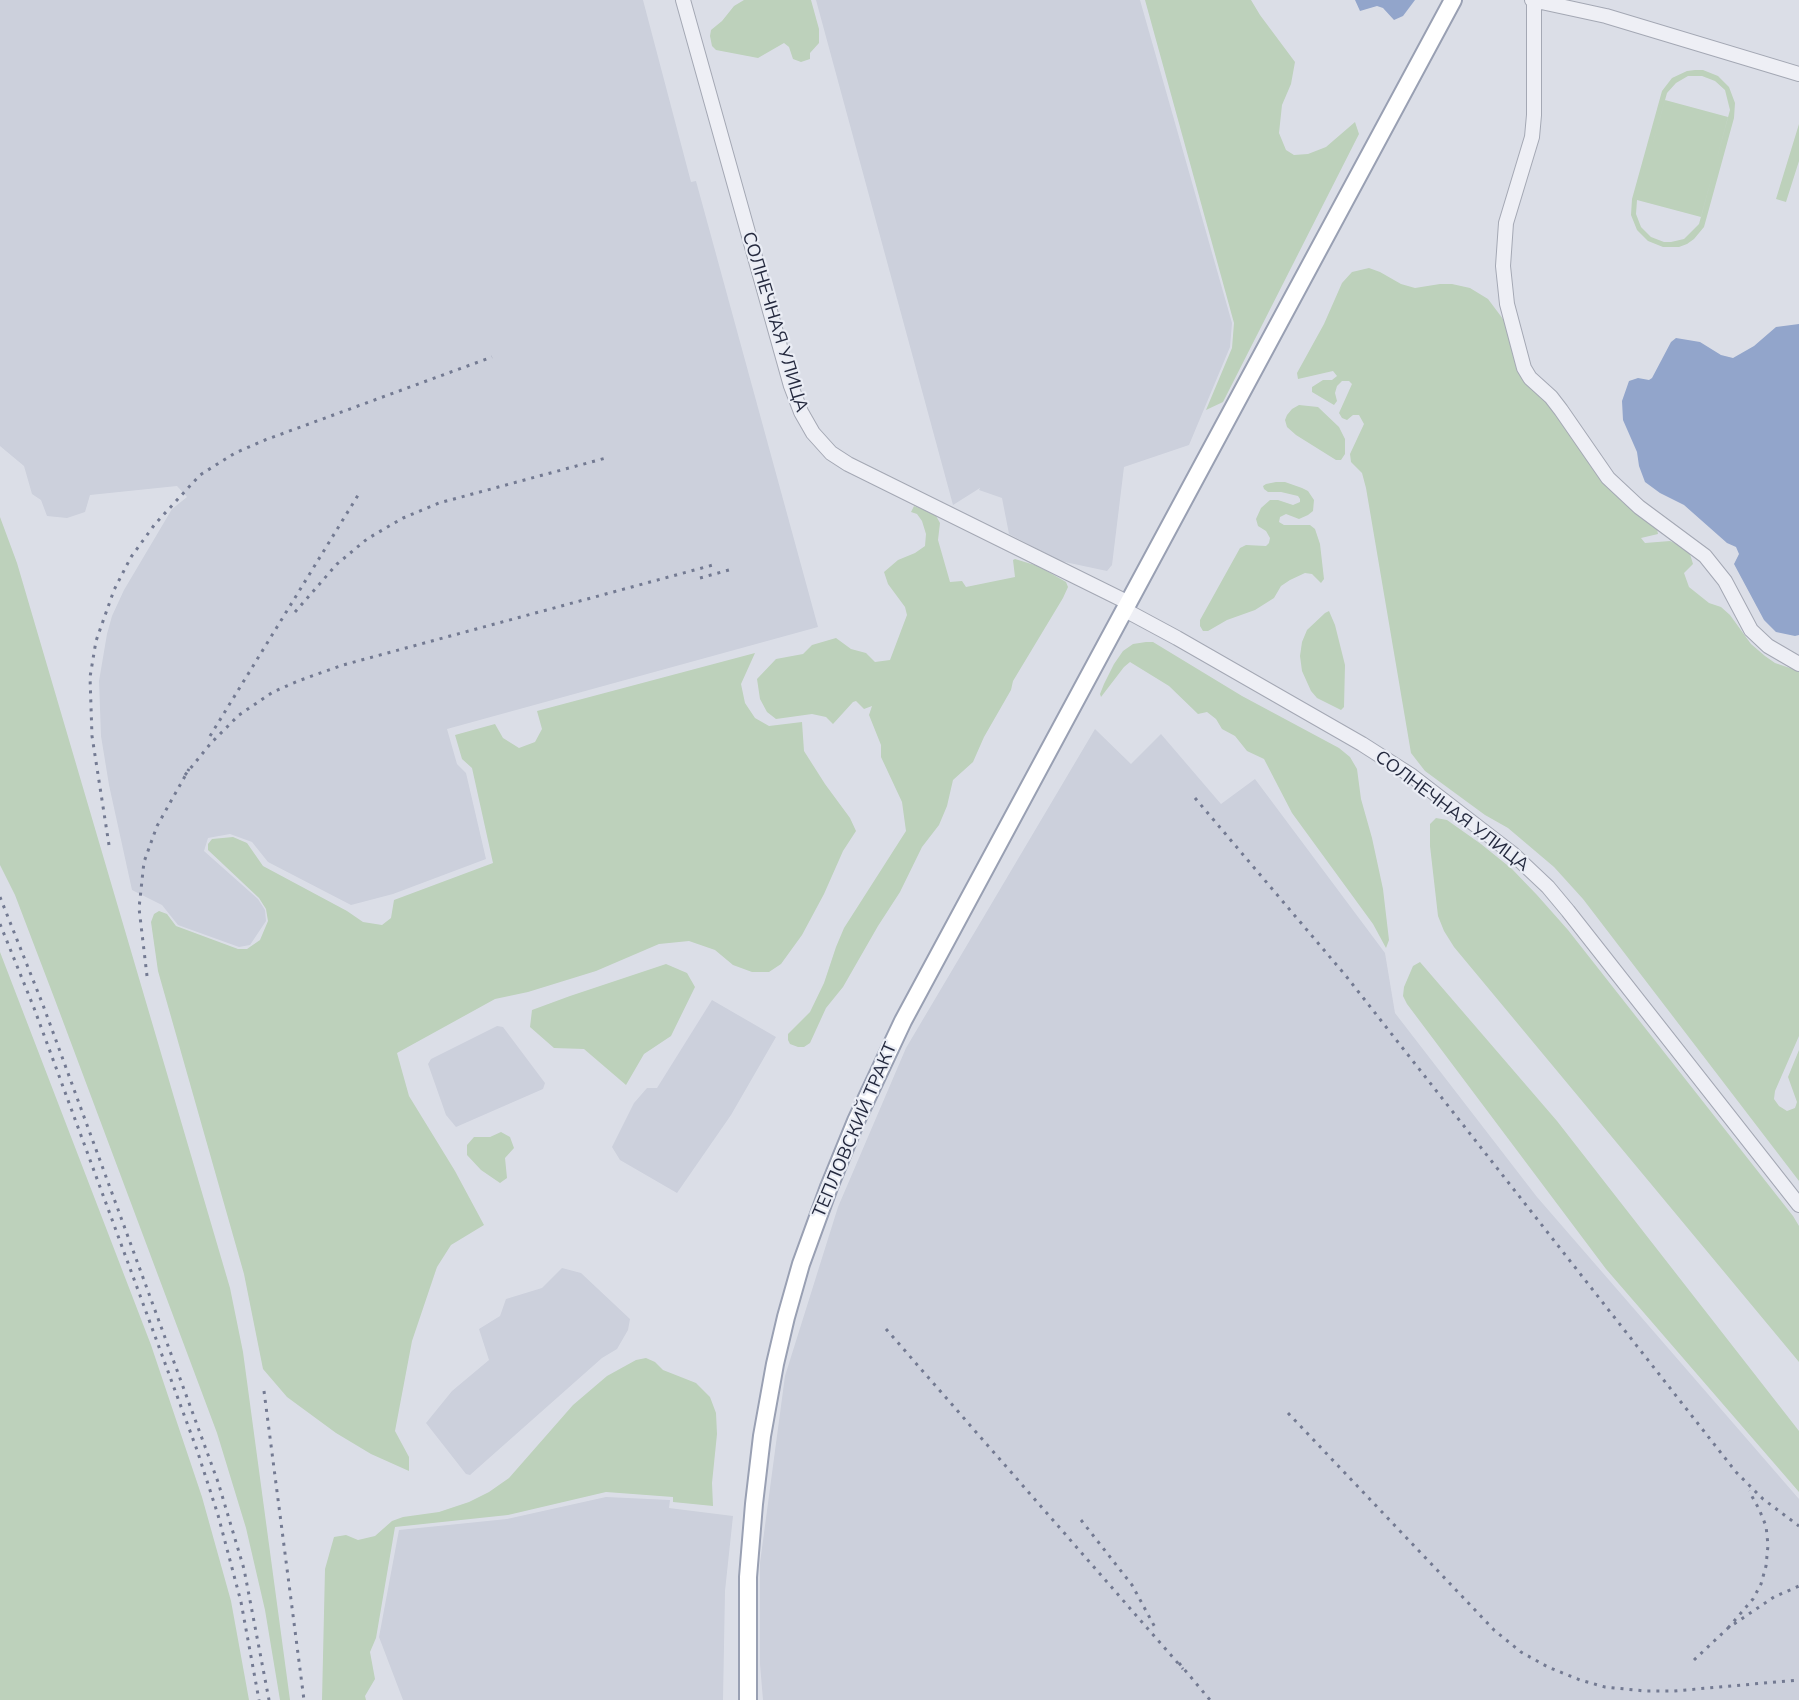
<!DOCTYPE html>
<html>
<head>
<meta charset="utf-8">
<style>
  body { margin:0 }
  canvas { display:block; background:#dbdee7 }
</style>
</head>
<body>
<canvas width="1799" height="1700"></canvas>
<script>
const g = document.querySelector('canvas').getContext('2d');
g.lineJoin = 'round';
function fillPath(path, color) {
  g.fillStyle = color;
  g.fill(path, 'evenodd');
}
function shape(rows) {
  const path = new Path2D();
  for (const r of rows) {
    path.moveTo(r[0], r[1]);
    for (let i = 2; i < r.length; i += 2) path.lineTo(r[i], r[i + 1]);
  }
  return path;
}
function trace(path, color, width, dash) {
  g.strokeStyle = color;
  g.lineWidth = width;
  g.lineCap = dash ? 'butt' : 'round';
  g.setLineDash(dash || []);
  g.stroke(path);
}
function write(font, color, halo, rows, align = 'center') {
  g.font = font + ' Mulish,sans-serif';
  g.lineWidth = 4.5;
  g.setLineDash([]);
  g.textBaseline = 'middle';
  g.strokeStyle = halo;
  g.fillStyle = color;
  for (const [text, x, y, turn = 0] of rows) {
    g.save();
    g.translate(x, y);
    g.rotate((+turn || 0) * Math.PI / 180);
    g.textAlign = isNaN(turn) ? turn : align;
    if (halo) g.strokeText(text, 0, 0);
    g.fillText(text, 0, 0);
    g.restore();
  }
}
const built = shape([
  [0,0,643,0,691,182,696,181,818,627,447,729,457,764,466,773,486,859,393,894,351,905,268,862,252,842,230,834,208,838,204,851,258,899,265,910,266,921,250,945,239,947,178,925,162,905,132,890,109,785,101,736,99,681,107,634,112,616,124,590,172,509,187,497,177,486,90,495,85,512,67,518,47,516,41,500,32,494,24,466,0,446],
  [816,0,1140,0,1232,323,1230,347,1189,445,1124,467,1112,565,1107,571,1060,561,1009,534,1002,498,979,490,980,488,953,505],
  [1095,729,1131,764,1161,734,1221,804,1255,779,1385,953,1395,1013,1537,1197,1799,1499,1799,1700,763,1700,760,1664,760,1563,785,1376,838,1207,906,1048],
  [712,1000,776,1037,731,1115,677,1193,620,1160,612,1147,634,1103,647,1088,657,1088],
  [497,1026,503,1027,545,1083,543,1089,456,1127,446,1115,428,1064,431,1059],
  [562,1268,581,1273,630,1319,628,1330,617,1349,602,1358,470,1475,466,1474,426,1423,452,1391,489,1360,479,1329,500,1316,506,1299,542,1288],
  [606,1497,670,1500,669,1508,733,1516,725,1591,723,1700,403,1700,379,1637,399,1530,507,1519]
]);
const green = shape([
  [744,0,811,0,819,29,819,43,810,53,810,59,801,62,793,59,789,47,784,43,758,58,716,50,712,46,710,36,711,30,722,21,734,6],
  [1145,0,1251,0,1260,15,1295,62,1291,84,1282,105,1279,133,1286,150,1294,155,1308,154,1326,147,1355,122,1359,134,1223,402,1206,410,1232,348,1234,323],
  [1695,70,1703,70,1718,76,1729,87,1735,103,1734,118,1704,227,1694,239,1687,244,1679,247,1663,247,1648,241,1637,230,1631,215,1632,199,1662,91,1672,78,1687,71],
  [1688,76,1702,76,1715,81,1725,90,1730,110,1699,224,1684,239,1671,242,1664,242,1651,237,1641,227,1636,214,1637,200,1701,217,1728,117,1665,100,1643,179,1667,93,1676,83],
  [1799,124,1799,161,1786,202,1776,199],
  [1369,268,1380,272,1401,284,1415,288,1440,284,1452,284,1470,288,1488,299,1509,327,1540,393,1657,529,1658,534,1641,538,1645,543,1670,541,1679,545,1690,554,1693,564,1684,573,1689,587,1709,603,1721,607,1730,615,1751,644,1765,656,1775,663,1799,671,1799,1036,1775,1091,1774,1099,1779,1106,1787,1111,1795,1108,1797,1102,1788,1077,1799,1050,1799,1181,1583,899,1554,867,1508,828,1485,815,1425,771,1411,753,1366,488,1362,473,1351,462,1350,454,1364,424,1359,415,1353,415,1347,420,1342,418,1339,413,1352,384,1349,381,1342,381,1337,386,1335,393,1337,401,1334,405,1312,392,1312,387,1323,380,1332,380,1337,376,1333,371,1298,379,1297,373,1324,324,1342,283,1352,272],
  [1299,405,1318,407,1339,427,1345,439,1345,454,1341,460,1336,460,1296,435,1287,427,1285,420,1287,415,1292,409],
  [1276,482,1285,482,1302,488,1308,491,1314,500,1313,511,1308,515,1299,519,1286,514,1280,517,1279,522,1284,525,1310,525,1315,529,1320,544,1324,579,1321,583,1312,574,1305,573,1290,580,1281,586,1274,598,1255,610,1227,620,1208,631,1203,631,1200,626,1200,620,1240,548,1246,545,1266,546,1269,543,1270,538,1266,531,1258,526,1256,519,1261,508,1270,500,1278,500,1293,505,1300,502,1300,499,1298,496,1281,492,1268,492,1264,489,1263,486,1266,484],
  [914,506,935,514,940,523,938,540,950,582,962,581,966,587,1015,577,1013,560,1015,559,1038,566,1066,582,1068,587,1063,598,1013,681,1011,690,984,737,973,762,953,780,947,806,939,825,922,847,900,892,878,926,843,987,826,1008,810,1043,804,1047,798,1047,790,1044,788,1040,788,1034,810,1012,824,983,836,947,844,928,906,831,902,802,881,757,881,745,869,715,872,706,864,709,856,701,853,702,833,724,826,717,812,714,776,719,767,712,760,699,757,679,776,659,803,654,812,645,836,638,851,649,866,653,875,662,890,660,907,615,905,607,888,584,884,572,898,560,915,553,925,546,926,534,922,521,917,514,911,512],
  [0,517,17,563,230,1288,243,1352,290,1700,280,1700,265,1610,246,1528,217,1433,55,1000,15,895,0,865],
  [1329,611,1335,625,1345,665,1344,707,1341,710,1317,698,1311,691,1302,671,1300,656,1302,642,1307,630,1325,613],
  [1146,642,1153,642,1242,696,1339,748,1350,757,1357,769,1361,799,1372,838,1383,889,1389,940,1386,948,1373,924,1292,813,1264,759,1247,751,1235,736,1222,729,1216,719,1207,712,1198,714,1169,686,1130,662,1124,667,1101,697,1100,694,1104,684,1114,664,1123,651,1133,644],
  [755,653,741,684,745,703,755,718,769,726,802,722,804,751,825,784,850,818,856,831,843,851,824,894,802,935,781,964,769,972,752,972,733,965,715,950,689,941,659,944,596,971,528,992,495,999,397,1053,409,1096,455,1171,484,1225,451,1245,437,1267,412,1341,395,1431,409,1457,409,1471,371,1454,336,1433,287,1397,263,1369,244,1274,158,971,151,922,154,914,159,911,167,914,176,926,238,949,247,949,260,940,268,921,266,909,259,898,208,850,208,844,212,839,233,837,247,843,263,866,347,911,363,922,382,925,391,918,394,900,493,863,472,768,462,759,455,735,495,724,503,738,519,748,535,742,542,729,537,711],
  [1436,818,1447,820,1481,844,1512,869,1537,895,1568,930,1793,1216,1799,1226,1799,1362,1454,947,1444,931,1438,916,1430,846,1430,824],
  [0,952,151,1345,202,1497,231,1601,249,1700,0,1700],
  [1420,962,1557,1121,1799,1431,1799,1492,1606,1269,1407,1004,1403,996,1404,987,1413,966],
  [666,964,687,973,695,987,671,1036,644,1054,626,1085,584,1049,554,1048,530,1027,532,1010,570,996],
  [501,1132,510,1137,514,1148,505,1158,507,1178,500,1183,481,1170,467,1155,467,1145,474,1137,490,1137],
  [646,1358,655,1362,663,1370,696,1383,710,1397,716,1413,717,1434,712,1483,713,1506,673,1502,673,1497,606,1492,508,1515,395,1527,376,1638,370,1652,375,1679,365,1696,366,1700,322,1700,325,1569,334,1537,346,1535,358,1540,375,1536,392,1521,403,1517,439,1512,469,1502,489,1492,509,1478,573,1405,607,1376,636,1360]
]);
const water = shape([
  [1355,0,1415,0,1403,16,1394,20,1383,8,1377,6,1360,11],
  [1799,324,1799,635,1795,636,1776,632,1764,620,1734,564,1739,554,1736,547,1727,543,1684,505,1660,493,1645,482,1639,466,1637,452,1623,420,1622,401,1629,381,1638,378,1649,380,1652,378,1671,342,1676,338,1700,342,1721,355,1733,358,1754,346,1776,327]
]);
const minor = shape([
  [683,0,791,386,801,412,813,433,831,453,848,464,1129,603],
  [1532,0,1606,16,1799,74],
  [1534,0,1534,115,1532,137,1506,223,1503,266,1507,304,1524,368,1530,378,1551,397,1561,410,1608,478,1639,507,1705,556,1725,581,1751,630,1768,646,1799,664],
  [1125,610,1177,638,1362,744,1412,776,1513,854,1548,887,1568,911,1799,1205]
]);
const major = shape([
  [748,1700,748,1577,754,1504,762,1436,775,1364,786,1317,801,1264,829,1187,856,1121,903,1021,1453,0]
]);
const rail = shape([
  [700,578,729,570],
  [295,612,337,564,367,539,403,518,439,503,606,458],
  [210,736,360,492],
  [185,775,211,743,239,715,273,692,298,681,343,665,713,565],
  [1195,798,1346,976,1736,1472,1763,1499,1799,1526],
  [109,845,92,736,90,677,96,641,114,590,131,557,155,524,200,475,235,453,265,440,492,357],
  [0,897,43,1005,218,1482,244,1569,269,1700],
  [0,924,34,1008,197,1450,218,1515,241,1602,259,1700],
  [147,976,139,908,144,862,157,826,189,769],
  [886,1329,1183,1669],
  [264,1391,304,1700],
  [1288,1413,1494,1630,1521,1652,1548,1667,1580,1680,1605,1687,1645,1691,1674,1691,1799,1680],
  [1081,1520,1132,1585,1157,1631],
  [1728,1628,1753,1599,1761,1584,1766,1566,1768,1545,1766,1526,1759,1509,1749,1491],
  [1694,1660,1728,1628,1774,1597,1799,1586],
  [1179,1663,1210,1700]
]);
const streetNames = [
  ["СОЛНЕЧНАЯ УЛИЦА",775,322,73],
  ["СОЛНЕЧНАЯ УЛИЦА",1452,811,37],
  ["ТЕПЛОВСКИЙ ТРАКТ",855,1130,-67]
];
fillPath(built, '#ccd0dc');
fillPath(green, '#bdd1bb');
fillPath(water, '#92a5cb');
trace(minor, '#a4a8b4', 16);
trace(major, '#99a0b3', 20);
trace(minor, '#eeeff5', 14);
trace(major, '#fff', 16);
trace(rail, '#737a92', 3, [3, 6]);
write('18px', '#24293e', '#eaedf5', streetNames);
</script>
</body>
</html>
